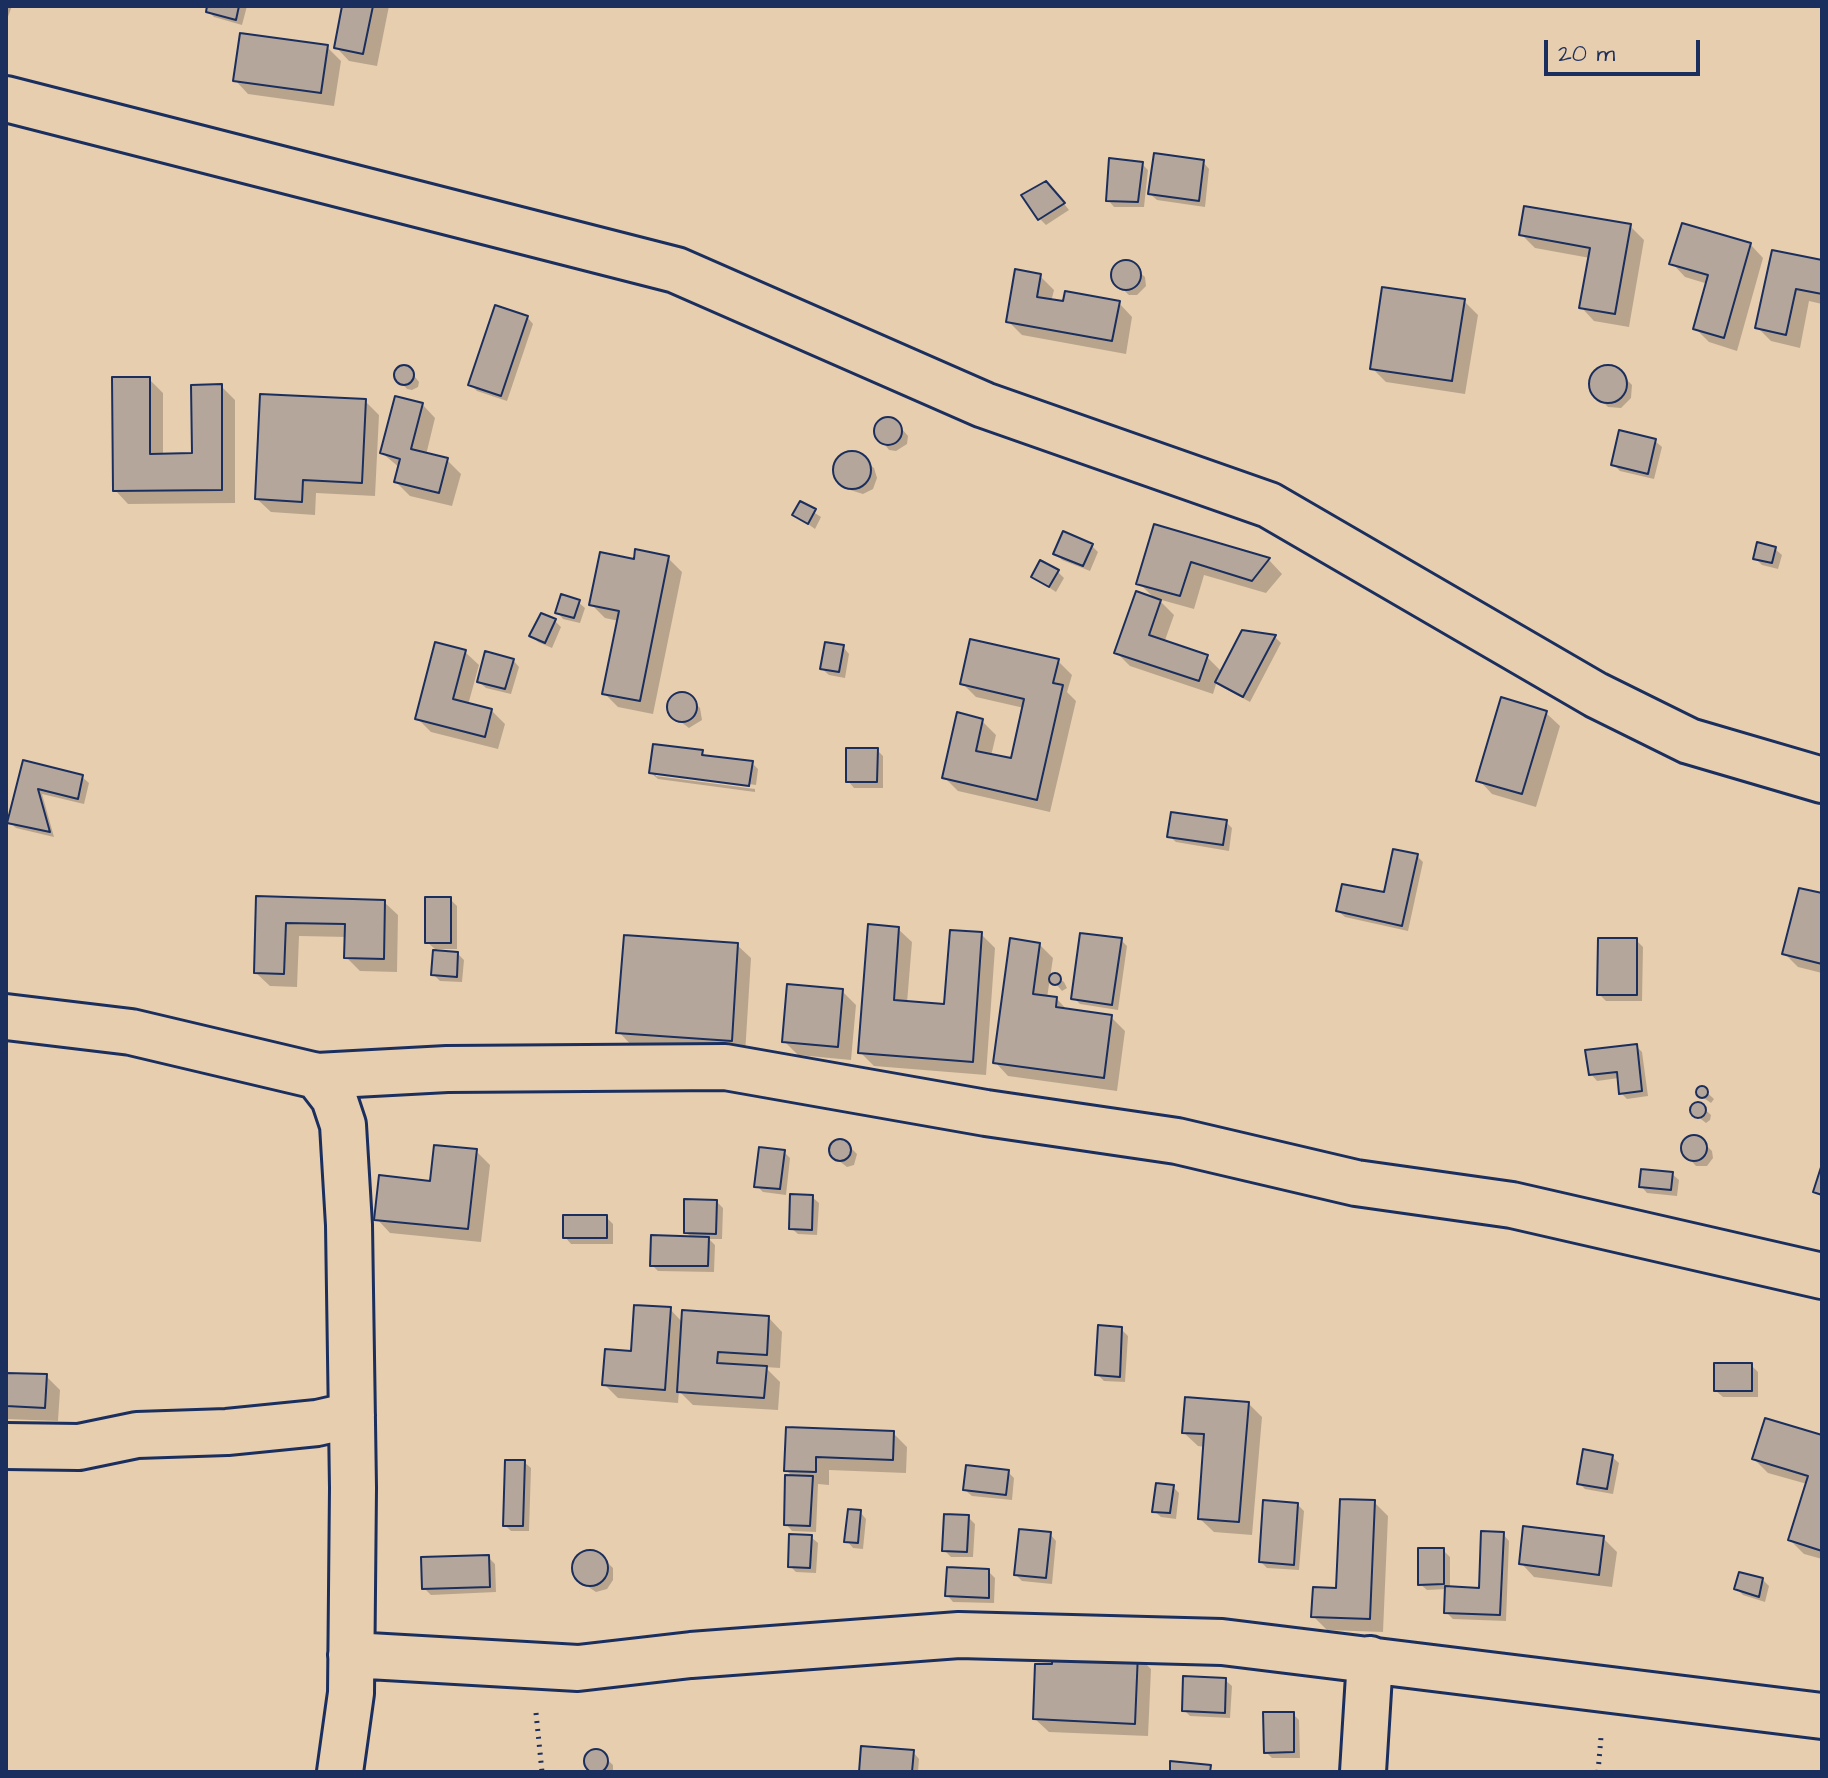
<!DOCTYPE html>
<html>
<head>
<meta charset="utf-8">
<style>
  body { margin:0 }
  #map { position:relative; width:1828px; height:1778px; overflow:hidden; background:#e7ceaf; font-family:"Architects Daughter",sans-serif }
  canvas { display:block }
  .frame { position:absolute; inset:0; border:8px solid #1b2f5e; pointer-events:none }
  .scale { position:absolute; left:1544px; top:40px; width:156px; height:36px; box-sizing:border-box; border:4px solid #1b2f5e; border-top:0; padding-left:10px; font-size:24px; line-height:28px; white-space:nowrap; color:#1b2f5e; -webkit-text-stroke:6px #e7ceaf; paint-order:stroke }
</style>
</head>
<body>
<div id="map">
<canvas width="1828" height="1778"></canvas>
<div class="frame"></div>
<div class="scale">20 m</div>
</div>
<script>
const g = document.querySelector('canvas').getContext('2d');
g.lineJoin = 'round';
function fillPath(path, color) {
  g.fillStyle = color;
  g.fill(path, 'evenodd');
}
function shape(rows) {
  const path = new Path2D();
  for (const r of rows) {
    if (r.length === 3) {
      path.moveTo(r[0] + r[2], r[1]);
      path.arc(r[0], r[1], r[2], 0, 2 * Math.PI);
      continue;
    }
    path.moveTo(r[0], r[1]);
    for (let i = 2; i < r.length; i += 2) path.lineTo(r[i], r[i + 1]);
  }
  return path;
}
function trace(path, color, width, dash) {
  g.strokeStyle = color;
  g.lineWidth = width;
  g.lineCap = dash ? 'butt' : 'round';
  g.setLineDash(dash || []);
  g.stroke(path);
}
const shadow = shape([
  [6,6,12,6,6,22],
  [209,6,247,6,242,25,214,17,208,11],
  [344,6,389,6,377,66,349,61,336,47],
  [327,47,341,61,334,106,248,94,235,80],
  [1203,162,1209,169,1205,207,1157,200,1150,194],
  [1142,164,1148,170,1144,207,1114,207,1108,200],
  [1053,190,1069,210,1046,225,1040,219],
  [1630,226,1644,240,1629,327,1594,321,1581,307,1590,258,1535,248,1521,234],
  [1750,244,1763,258,1737,351,1709,342,1695,328,1708,284,1685,277,1672,263],
  [1128,262,1145,277,1146,286,1137,295,1129,295,1115,282,1113,274,1116,266],
  [1822,262,1822,304,1809,301,1800,348,1771,341,1758,328],
  [1040,276,1054,290,1051,302,1119,303,1132,317,1126,354,1022,335,1008,321],
  [1464,301,1478,315,1465,394,1386,382,1372,368],
  [527,317,533,324,507,401,477,391,471,385],
  [403,366,408,368,419,382,418,387,412,390,407,389,396,377,396,372],
  [1601,368,1615,368,1632,385,1631,398,1621,408,1608,407,1591,390,1592,377],
  [149,379,163,393,163,456,194,455,221,386,235,400,235,503,128,504,115,490],
  [365,401,379,415,375,496,316,493,315,515,271,512,257,499],
  [422,404,435,418,426,455,447,460,461,474,452,506,410,496,396,482,400,468,382,453],
  [888,419,896,422,908,436,907,444,896,451,889,450,875,432,881,421],
  [1655,441,1662,447,1654,479,1620,471,1613,464],
  [852,452,874,468,877,478,873,489,863,494,847,489,840,481,835,471,838,460,847,453],
  [801,504,821,517,815,529,795,515],
  [1156,527,1269,560,1282,574,1266,593,1204,575,1194,609,1158,599,1174,615,1164,643,1207,657,1222,672,1243,633,1275,637,1281,643,1250,702,1224,688,1217,681,1213,694,1130,666,1117,653,1155,599,1139,583],
  [1092,546,1098,552,1090,571,1062,560,1056,553],
  [1775,549,1782,555,1778,569,1762,565,1755,558],
  [668,558,682,572,653,714,618,707,604,693,619,621,605,618,591,604,636,561],
  [1058,572,1064,578,1056,592,1033,577],
  [578,602,585,608,580,623,563,619,557,612],
  [555,621,561,627,552,648,538,642,532,636],
  [843,647,849,654,845,678,829,675,822,669],
  [465,652,479,665,468,705,491,710,505,724,498,749,431,732,418,719],
  [513,660,519,667,511,694,486,688,479,682],
  [1058,661,1072,675,1067,692,1076,701,1050,812,958,791,944,777,982,721,996,735,991,756,1012,760,1024,708,976,697,962,683],
  [687,695,700,708,702,720,689,728,670,714,669,705,673,697],
  [1546,713,1560,726,1536,807,1492,794,1479,780],
  [877,750,883,756,883,788,854,788,848,781],
  [702,752,708,758,752,763,758,769,756,785,656,772,656,776,755,789,755,792,658,779,651,773],
  [24,762,82,777,89,783,84,804,42,794,54,837,16,828,10,822],
  [1226,822,1232,828,1229,851,1176,842,1169,836],
  [1417,856,1423,862,1408,931,1345,917,1338,911,1386,895],
  [1822,895,1822,973,1798,967,1784,953],
  [258,898,384,902,398,915,397,972,360,971,346,957,347,937,299,936,297,987,270,986,256,973],
  [450,899,457,906,457,949,437,949,437,952,458,954,464,960,462,982,440,981,433,974,435,949,427,942],
  [898,929,912,942,907,1003,946,1006,981,934,995,948,986,1075,874,1066,860,1052],
  [1121,940,1127,946,1118,1010,1080,1004,1074,998],
  [1636,940,1643,947,1642,1001,1606,1001,1599,994],
  [1039,944,1053,958,1047,998,1057,999,1068,1011,1111,1017,1125,1031,1117,1091,1008,1076,995,1062],
  [737,945,751,958,745,1054,632,1046,619,1032],
  [1055,975,1064,982,1067,988,1062,991,1056,984,1052,979],
  [842,991,856,1005,851,1060,798,1055,784,1041],
  [1636,1046,1642,1052,1648,1096,1627,1099,1621,1093,1619,1078,1597,1081,1591,1074],
  [1701,1087,1714,1099,1711,1103,1698,1094],
  [1700,1105,1711,1115,1710,1120,1706,1123,1692,1112,1693,1107],
  [1692,1137,1699,1138,1712,1151,1713,1158,1707,1166,1696,1166,1683,1152,1683,1145],
  [838,1141,844,1141,857,1154,854,1165,847,1167,834,1157,830,1151,832,1144],
  [476,1151,490,1165,481,1242,390,1233,377,1219],
  [784,1152,790,1158,786,1195,763,1192,757,1186],
  [1672,1174,1679,1180,1677,1196,1647,1193,1641,1186],
  [812,1197,819,1203,817,1235,798,1234,791,1228],
  [717,1202,723,1208,722,1239,709,1239,715,1245,714,1272,658,1271,652,1265,692,1238,686,1232],
  [606,1217,613,1224,613,1244,571,1244,565,1237],
  [670,1309,683,1323,769,1318,782,1332,780,1368,765,1367,780,1382,778,1410,693,1405,679,1391,678,1403,618,1398,604,1384],
  [1121,1329,1128,1336,1125,1382,1104,1381,1097,1374],
  [1751,1365,1758,1372,1758,1397,1723,1397,1716,1391],
  [6,1375,46,1376,60,1390,58,1421,6,1419],
  [1248,1403,1262,1417,1252,1535,1214,1532,1200,1519,1205,1447,1198,1446,1184,1433],
  [787,1429,893,1433,907,1447,906,1473,829,1470,829,1485,818,1484,816,1532,792,1531,786,1524,793,1477,786,1470],
  [1822,1437,1822,1559,1804,1554,1790,1540,1807,1484,1768,1473,1754,1459],
  [1612,1457,1619,1463,1613,1494,1585,1489,1579,1483],
  [524,1462,531,1468,529,1531,511,1531,505,1525],
  [1008,1472,1014,1478,1012,1500,972,1496,965,1490],
  [1173,1487,1179,1493,1176,1519,1161,1517,1154,1511],
  [1374,1502,1388,1516,1383,1632,1327,1630,1313,1616,1338,1590],
  [1298,1505,1304,1511,1299,1570,1267,1568,1261,1562],
  [860,1512,866,1519,863,1549,853,1548,847,1541],
  [968,1517,975,1524,973,1557,951,1557,944,1550],
  [1050,1534,1056,1541,1052,1584,1022,1581,1016,1575],
  [1503,1534,1509,1541,1506,1621,1453,1619,1446,1612,1447,1589,1427,1590,1420,1584,1443,1550,1450,1557,1450,1588,1481,1590],
  [811,1537,818,1543,816,1573,796,1572,790,1566],
  [1603,1538,1617,1552,1612,1587,1534,1577,1521,1563],
  [585,1552,597,1553,613,1568,613,1580,607,1589,596,1592,578,1580,573,1569,576,1558],
  [488,1557,495,1564,496,1592,431,1595,424,1588],
  [988,1571,995,1578,994,1603,953,1602,947,1595],
  [1762,1579,1769,1586,1765,1602,1743,1595,1736,1588],
  [1137,1655,1151,1669,1148,1736,1049,1732,1035,1719],
  [1225,1680,1232,1686,1230,1718,1190,1716,1184,1710],
  [1293,1714,1299,1720,1300,1758,1272,1758,1266,1752],
  [598,1751,613,1765,613,1772,596,1772,587,1766,586,1756,592,1752],
  [913,1752,919,1759,918,1772,861,1772]
]);
const building = shape([
  [207,6,239,6,236,20,206,12,207,6],
  [342,6,373,6,363,54,334,48,342,6],
  [240,33,328,45,321,93,233,81,240,33],
  [1154,153,1204,160,1199,201,1148,194,1154,153],
  [1109,158,1143,162,1138,202,1106,201,1109,158],
  [1046,181,1065,203,1038,220,1021,195,1046,181],
  [1524,206,1631,224,1615,314,1579,308,1590,248,1519,235,1524,206],
  [1682,223,1751,243,1724,338,1693,329,1708,275,1669,264,1682,223],
  [1772,250,1822,260,1822,294,1796,289,1786,335,1755,328,1772,250],
  [1126,275,15],
  [1015,269,1041,274,1037,297,1063,301,1065,291,1120,301,1112,341,1006,322,1015,269],
  [1382,287,1465,299,1452,381,1370,369,1382,287],
  [495,305,528,316,501,396,468,385,495,305],
  [1608,384,19],
  [404,375,10],
  [112,377,150,377,150,454,192,453,191,385,222,384,222,490,113,491,112,377],
  [260,394,366,399,362,483,303,480,302,502,255,499,260,394],
  [395,396,423,403,411,449,448,458,439,493,394,482,400,459,380,453,395,396],
  [888,431,14],
  [1619,430,1656,439,1648,474,1611,465,1619,430],
  [852,470,19],
  [800,501,816,509,808,524,792,515,800,501],
  [1154,524,1270,558,1252,581,1191,562,1180,596,1136,584,1154,524],
  [1063,531,1093,544,1083,566,1053,554,1063,531],
  [1757,542,1776,547,1772,563,1753,559,1757,542],
  [635,549,669,556,640,701,602,694,619,611,589,605,600,552,634,559,635,549],
  [1040,560,1059,570,1049,587,1031,577,1040,560],
  [1136,591,1161,600,1149,635,1208,655,1199,681,1114,653,1136,591],
  [561,594,580,600,574,618,555,613,561,594],
  [541,613,556,619,545,643,529,636,541,613],
  [1242,630,1276,635,1243,697,1215,682,1242,630],
  [970,639,1059,659,1053,683,1063,685,1037,800,942,778,957,712,983,719,976,751,1011,758,1024,699,960,684,970,639],
  [435,642,466,650,453,699,492,709,485,737,415,719,435,642],
  [825,642,844,645,839,672,820,669,825,642],
  [485,651,514,659,505,689,477,682,485,651],
  [682,707,15],
  [1501,697,1547,711,1522,794,1476,781,1501,697],
  [653,744,703,750,702,755,753,761,749,786,649,773,653,744],
  [846,748,878,748,877,782,846,782,846,748],
  [23,760,83,775,78,799,38,789,50,832,7,823,23,760],
  [1171,812,1227,820,1223,845,1167,837,1171,812],
  [1393,849,1418,854,1402,926,1336,911,1342,884,1384,892,1393,849],
  [1799,888,1822,893,1822,964,1782,954,1799,888],
  [256,896,385,900,384,959,344,958,345,924,286,923,284,974,254,973,256,896],
  [425,897,451,897,451,943,425,943,425,897],
  [868,924,899,927,894,1000,944,1004,950,930,982,932,973,1062,858,1053,868,924],
  [1080,933,1122,938,1112,1005,1071,999,1080,933],
  [624,935,738,943,732,1041,616,1033,624,935],
  [1010,938,1040,943,1033,994,1057,997,1056,1007,1112,1015,1104,1078,993,1063,1010,938],
  [1598,938,1637,938,1637,995,1597,995,1598,938],
  [433,950,458,952,457,977,431,975,433,950],
  [1055,979,6],
  [787,984,843,989,838,1047,782,1042,787,984],
  [1637,1044,1642,1091,1619,1094,1617,1072,1589,1075,1585,1050,1637,1044],
  [1702,1092,6],
  [1698,1110,8],
  [1694,1148,13],
  [840,1150,11],
  [434,1145,477,1149,468,1229,374,1220,379,1175,430,1181,434,1145],
  [759,1147,785,1150,780,1189,754,1187,759,1147],
  [1822,1164,1822,1195,1813,1192,1822,1164],
  [1641,1169,1673,1172,1671,1190,1639,1187,1641,1169],
  [790,1194,813,1195,812,1230,789,1229,790,1194],
  [684,1199,717,1200,716,1234,684,1233,684,1199],
  [563,1215,607,1215,607,1238,563,1238,563,1215],
  [651,1235,709,1237,708,1266,650,1266,651,1235],
  [634,1305,671,1307,665,1390,602,1385,605,1349,631,1351,634,1305],
  [682,1310,769,1316,767,1355,718,1352,717,1363,767,1366,764,1398,677,1392,682,1310],
  [1098,1325,1122,1327,1120,1377,1095,1375,1098,1325],
  [1714,1363,1752,1363,1752,1391,1714,1391,1714,1363],
  [6,1373,47,1374,45,1408,6,1406,6,1373],
  [1185,1397,1249,1402,1239,1522,1198,1519,1204,1434,1182,1433,1185,1397],
  [1765,1418,1822,1435,1822,1551,1788,1540,1808,1476,1752,1459,1765,1418],
  [786,1427,894,1431,893,1460,816,1457,816,1472,784,1471,786,1427],
  [1583,1449,1613,1455,1607,1489,1577,1484,1583,1449],
  [505,1460,525,1460,523,1526,503,1526,505,1460],
  [966,1465,1009,1470,1006,1495,963,1490,966,1465],
  [785,1475,813,1476,810,1526,784,1525,785,1475],
  [1156,1483,1174,1485,1170,1513,1152,1512,1156,1483],
  [1340,1499,1375,1500,1370,1619,1311,1617,1313,1587,1336,1588,1340,1499],
  [1263,1500,1298,1503,1294,1565,1259,1562,1263,1500],
  [848,1509,861,1510,858,1543,844,1542,848,1509],
  [944,1514,969,1515,967,1552,942,1551,944,1514],
  [1523,1526,1604,1536,1599,1575,1519,1564,1523,1526],
  [1019,1529,1051,1532,1046,1578,1014,1575,1019,1529],
  [1481,1531,1504,1532,1500,1615,1444,1613,1445,1586,1479,1588,1481,1531],
  [789,1534,812,1535,810,1568,788,1567,789,1534],
  [1418,1548,1444,1548,1444,1584,1418,1585,1418,1548],
  [590,1568,18],
  [489,1555,490,1587,422,1589,421,1557,489,1555],
  [947,1567,989,1569,989,1598,945,1596,947,1567],
  [1739,1572,1763,1578,1759,1597,1734,1589,1739,1572],
  [1053,1649,1138,1653,1135,1724,1033,1719,1035,1664,1052,1664,1053,1649],
  [1183,1676,1226,1678,1225,1713,1182,1711,1183,1676],
  [1263,1712,1294,1712,1294,1752,1264,1753,1263,1712],
  [861,1746,914,1750,912,1772,859,1772,861,1746],
  [596,1761,12],
  [1170,1761,1211,1765,1210,1772,1170,1772,1170,1761]
]);
const path = shape([
  [536,1713,542,1772],
  [1598,1772,1601,1737]
]);
const minor = shape([
  [6,99,676,270,984,405,1269,505,1596,695,1689,741,1822,780],
  [6,1017,131,1032,317,1076,334,1098,343,1125,349,1225,353,1488,351,1693,340,1772],
  [317,1076,447,1069,725,1067,986,1113,1177,1141,1356,1183,1512,1205,1822,1276],
  [6,1446,79,1447,137,1435,227,1432,317,1423,352,1415],
  [351,1655,578,1668,691,1655,959,1635,1222,1642,1822,1716],
  [1363,1772,1370,1659]
]);
fillPath(shadow, '#0003');
fillPath(building, '#b4a69b');
trace(building, '#1b2f5e', 2);
trace(minor, '#1b2f5e', 50);
trace(path, '#1b2f5e', 5, [2, 6]);
trace(minor, '#e7ceaf', 44);
</script>
</body>
</html>
